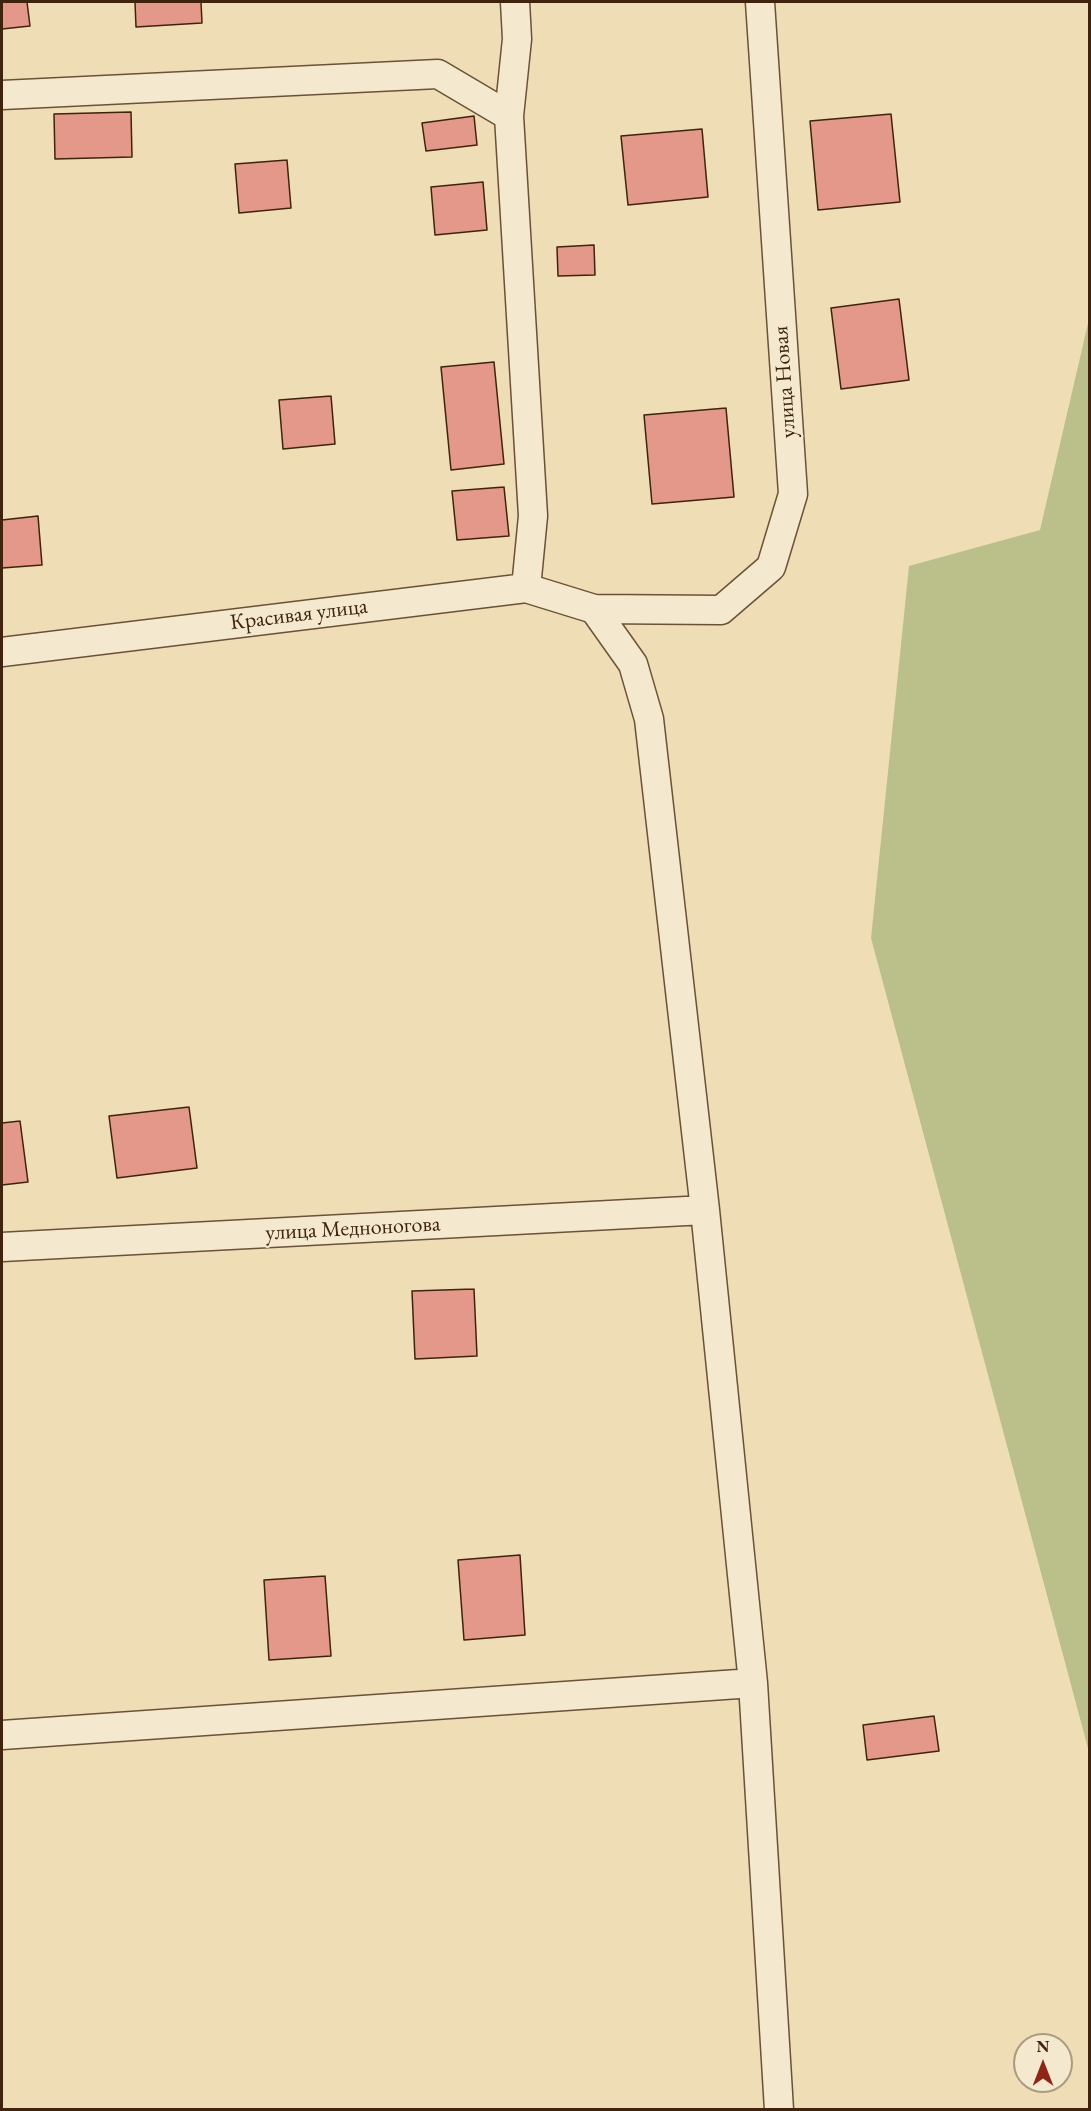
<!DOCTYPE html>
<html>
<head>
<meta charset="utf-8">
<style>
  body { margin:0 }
  #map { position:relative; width:1091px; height:2111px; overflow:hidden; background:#eeddb5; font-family:"EB Garamond",serif }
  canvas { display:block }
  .frame { position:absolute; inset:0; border:3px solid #3f230c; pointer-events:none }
  .north { position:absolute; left:1013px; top:2033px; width:60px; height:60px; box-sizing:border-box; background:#f4e9cf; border:2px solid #ac9a81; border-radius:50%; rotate:0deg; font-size:16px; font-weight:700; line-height:24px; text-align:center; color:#3f230c }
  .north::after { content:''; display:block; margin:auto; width:21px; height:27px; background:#8f2418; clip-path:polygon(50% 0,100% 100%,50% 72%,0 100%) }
</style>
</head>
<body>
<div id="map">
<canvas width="1091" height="2111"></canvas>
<div class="frame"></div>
<div class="north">N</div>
</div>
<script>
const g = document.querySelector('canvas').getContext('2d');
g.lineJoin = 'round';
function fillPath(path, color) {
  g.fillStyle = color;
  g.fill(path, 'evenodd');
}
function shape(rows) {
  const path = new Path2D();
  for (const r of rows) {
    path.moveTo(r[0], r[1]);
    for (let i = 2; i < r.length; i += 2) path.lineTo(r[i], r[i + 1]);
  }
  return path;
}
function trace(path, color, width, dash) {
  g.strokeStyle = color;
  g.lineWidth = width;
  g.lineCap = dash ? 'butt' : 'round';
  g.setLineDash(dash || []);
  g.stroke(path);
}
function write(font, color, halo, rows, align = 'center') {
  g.font = font + ' "EB Garamond",serif';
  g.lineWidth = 4.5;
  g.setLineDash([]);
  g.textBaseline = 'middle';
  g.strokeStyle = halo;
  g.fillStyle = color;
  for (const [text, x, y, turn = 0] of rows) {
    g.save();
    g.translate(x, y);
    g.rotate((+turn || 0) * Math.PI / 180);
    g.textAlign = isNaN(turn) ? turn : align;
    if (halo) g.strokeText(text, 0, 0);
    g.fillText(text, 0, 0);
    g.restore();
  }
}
const green = shape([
  [1089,319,1090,1752,1089,1752,871,938,909,566,1040,530]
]);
const building = shape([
  [2,2,27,2,30,26,2,29,2,2],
  [135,2,201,2,202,23,136,27,135,2],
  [131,112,132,157,55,159,54,114,131,112],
  [891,114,900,202,818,210,810,121,891,114],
  [474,116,477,145,426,151,422,123,474,116],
  [702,129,708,197,628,205,621,136,702,129],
  [287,160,291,208,239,213,235,164,287,160],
  [483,182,487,230,435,235,431,187,483,182],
  [594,245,595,275,558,276,557,247,594,245],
  [899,299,909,380,841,389,831,308,899,299],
  [494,362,504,464,451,470,441,367,494,362],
  [331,396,335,444,283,449,279,400,331,396],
  [726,408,734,497,652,504,644,415,726,408],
  [504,487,509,536,457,540,452,491,504,487],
  [38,516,42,565,2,568,2,520,38,516],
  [189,1107,197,1168,117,1178,109,1116,189,1107],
  [20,1121,28,1182,2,1185,2,1123,20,1121],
  [474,1289,477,1356,415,1359,412,1291,474,1289],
  [520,1555,525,1635,464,1640,458,1560,520,1555],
  [325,1576,331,1656,269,1660,264,1580,325,1576],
  [934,1716,939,1751,867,1760,863,1725,934,1716]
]);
const street = shape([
  [515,2,517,39,509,116,533,516,526,588],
  [2,95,438,74,509,116],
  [594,609,633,664,649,719,705,1210,753,1683,779,2110],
  [2,652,526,588,594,609,721,610,771,567,793,494,760,2],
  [2,1247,705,1210],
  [2,1735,753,1683]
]);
const streetNames = [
  ["улица Новая",785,382,-94],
  ["Красивая улица",299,615,-7],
  ["улица Медноногова",353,1229,-3]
];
fillPath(green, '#bbc08b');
fillPath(building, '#e3988a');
trace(building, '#3f230c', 1.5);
trace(street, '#6b5236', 31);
trace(street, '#f4e9cf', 28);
write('22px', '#3f230c', '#f4e9cf', streetNames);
</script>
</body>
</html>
